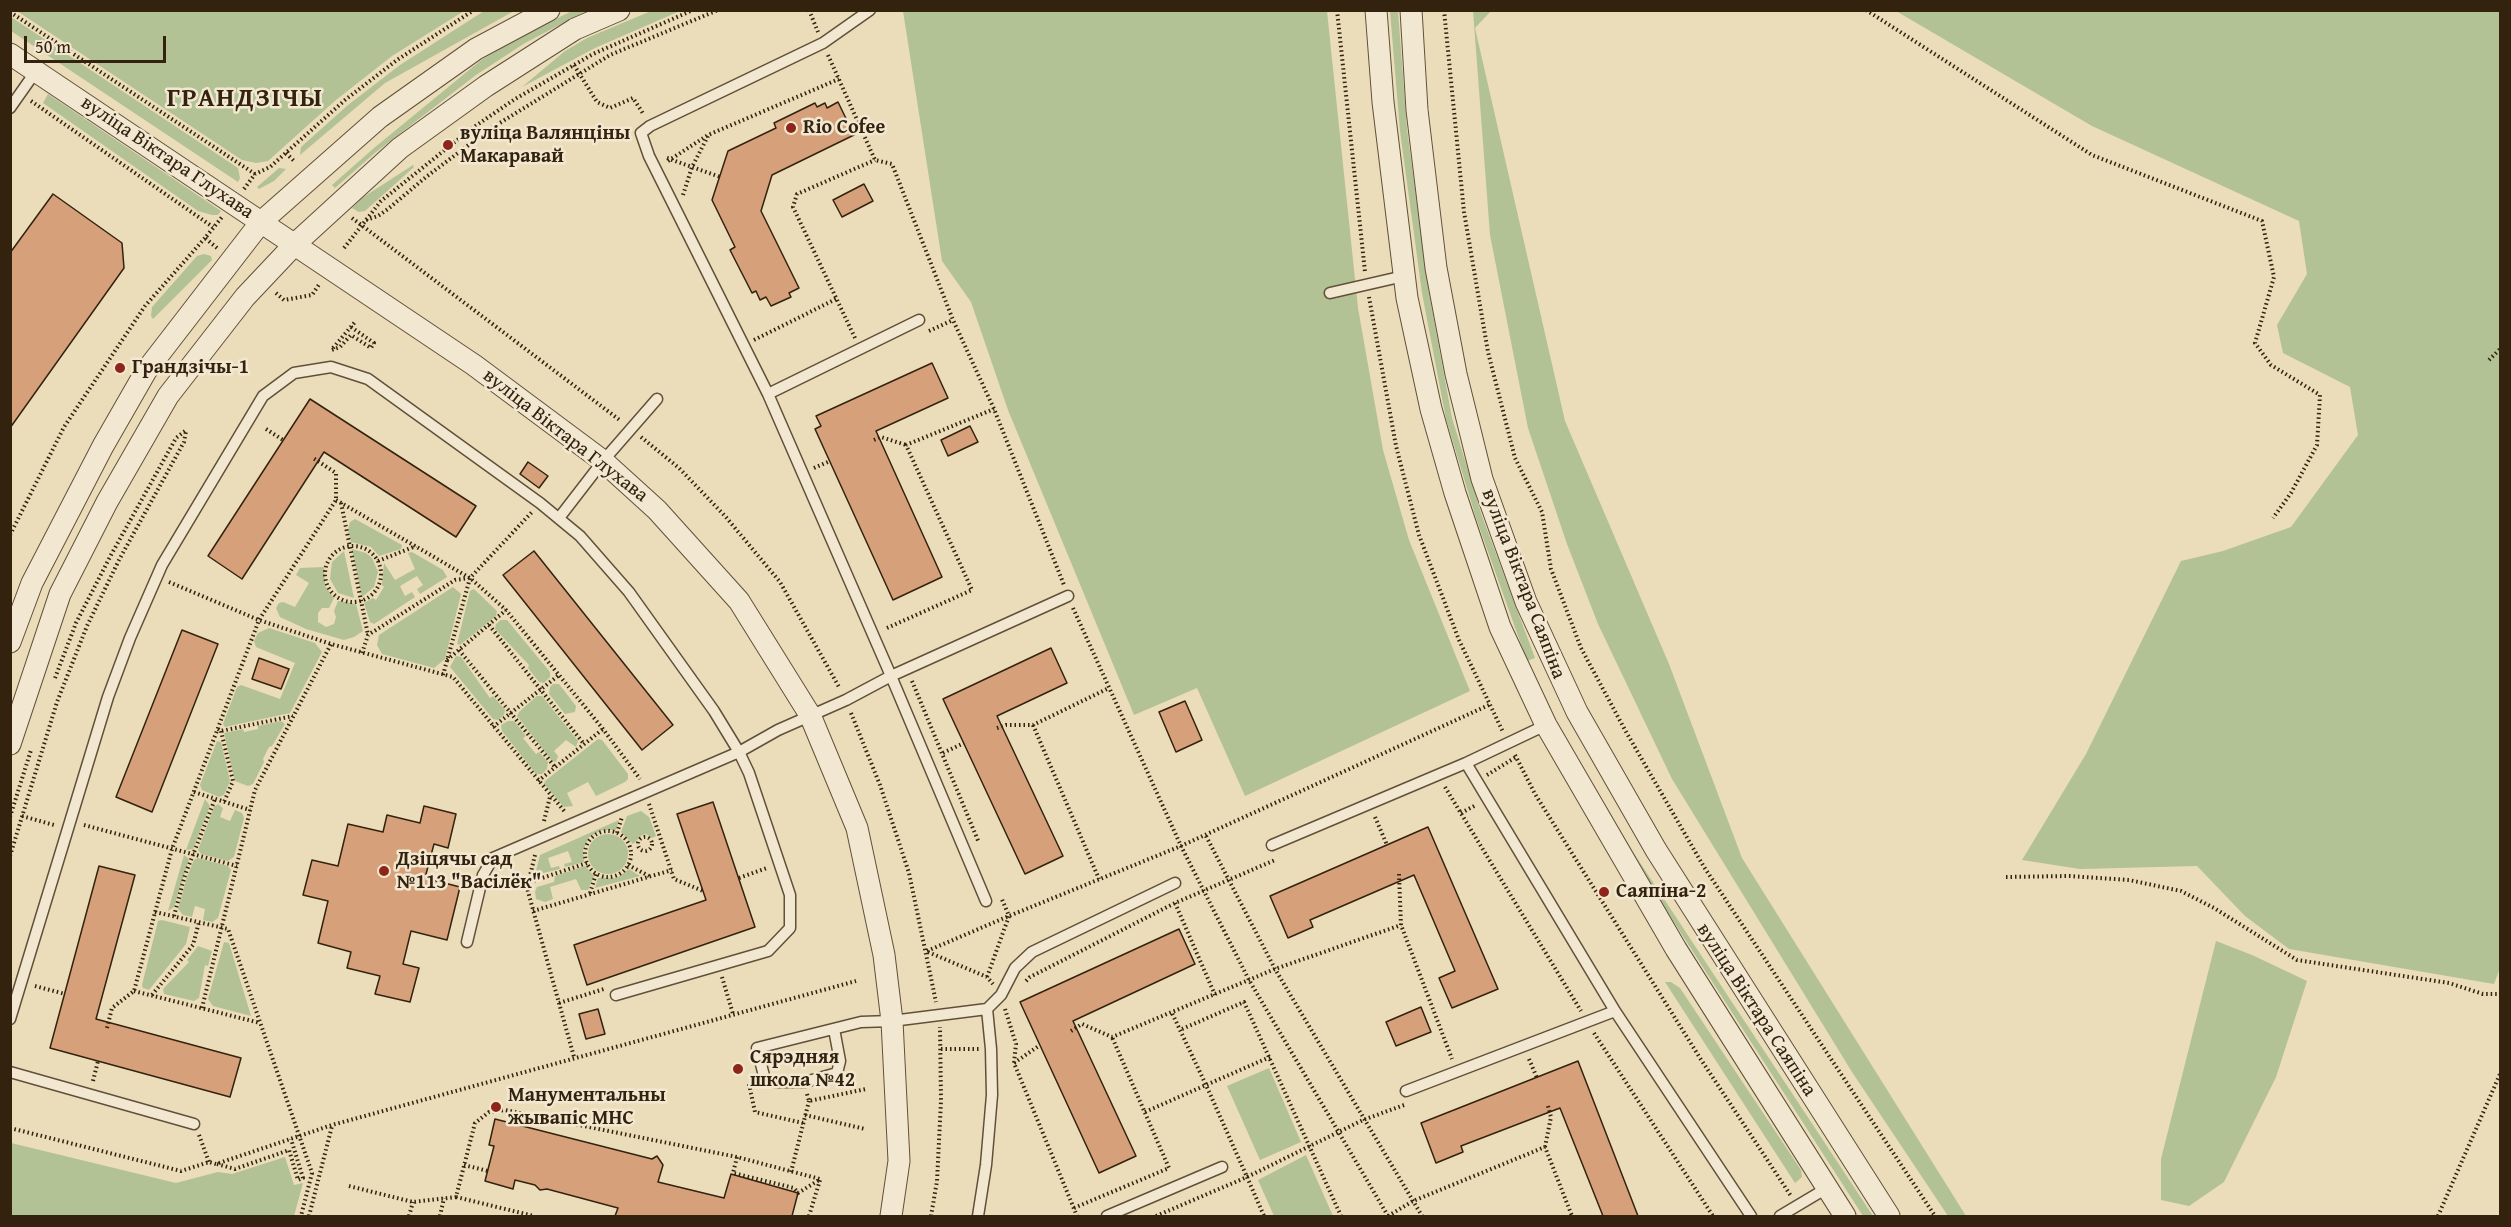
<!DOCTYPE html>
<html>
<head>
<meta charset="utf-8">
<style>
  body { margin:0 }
  #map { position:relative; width:2511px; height:1227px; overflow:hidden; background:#ebdcba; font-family:"Gentium Book Plus",serif }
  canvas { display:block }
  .frame { position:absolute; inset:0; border:12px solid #33220e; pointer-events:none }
  .scale { position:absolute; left:24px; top:36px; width:142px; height:27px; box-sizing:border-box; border:3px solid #33220e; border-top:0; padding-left:8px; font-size:18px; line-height:21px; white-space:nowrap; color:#33220e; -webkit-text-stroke:4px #f2e8d2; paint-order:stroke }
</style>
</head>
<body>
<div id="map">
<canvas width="2511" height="1227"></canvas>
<div class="frame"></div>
<div class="scale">50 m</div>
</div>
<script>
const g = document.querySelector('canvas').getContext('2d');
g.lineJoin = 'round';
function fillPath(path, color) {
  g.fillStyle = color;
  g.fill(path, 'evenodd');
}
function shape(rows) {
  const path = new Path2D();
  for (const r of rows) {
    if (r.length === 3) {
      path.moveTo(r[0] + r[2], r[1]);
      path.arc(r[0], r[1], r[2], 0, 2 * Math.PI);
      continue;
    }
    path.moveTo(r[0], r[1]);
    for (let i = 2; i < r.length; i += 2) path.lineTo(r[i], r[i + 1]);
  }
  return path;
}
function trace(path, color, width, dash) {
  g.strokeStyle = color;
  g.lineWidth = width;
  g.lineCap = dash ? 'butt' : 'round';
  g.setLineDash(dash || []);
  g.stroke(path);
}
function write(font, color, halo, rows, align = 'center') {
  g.font = font + ' "Gentium Book Plus",serif';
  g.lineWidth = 5;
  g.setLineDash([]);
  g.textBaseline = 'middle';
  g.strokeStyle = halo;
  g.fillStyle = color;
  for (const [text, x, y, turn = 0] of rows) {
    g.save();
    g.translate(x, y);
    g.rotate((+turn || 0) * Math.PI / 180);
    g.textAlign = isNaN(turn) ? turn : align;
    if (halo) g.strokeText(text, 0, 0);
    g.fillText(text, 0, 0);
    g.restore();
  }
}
const green = shape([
  [17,11,16,11,464,11,392,56,336,100,268,161,256,163,242,160],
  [484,11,514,11,385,83,300,155,301,147,348,105,400,65],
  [572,11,586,11,525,43,476,75,376,152,335,188,332,185,374,148,480,61,517,38],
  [651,11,680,11,595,48,522,87,565,51,587,38],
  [903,11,1327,11,1358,308,1383,450,1409,540,1470,691,1245,796,1197,688,1134,715,1008,410,971,302,942,261],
  [1390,11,1398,11,1407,129,1429,293,1452,418,1482,516,1535,658,1527,661,1476,518,1446,419,1422,293,1400,131],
  [1473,11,1491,11,1475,28,1565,421,1669,664,1742,858,1966,1216,1948,1216,1852,1072,1672,779,1598,624,1567,544,1528,428,1490,235],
  [1896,11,2500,11,2500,968,2494,984,2289,949,2245,916,2197,866,2080,869,2022,860,2086,754,2181,561,2223,551,2291,527,2358,435,2350,387,2283,353,2277,325,2307,274,2299,221,2092,126],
  [11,17,238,168,240,178,238,182,11,31],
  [48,94,221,211,218,215,212,215,198,211,43,103],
  [413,165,414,167,365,211,359,212,352,208,362,198],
  [279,168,286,169,274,181,259,189,257,187],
  [204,254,211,256,212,260,153,319,151,316,152,307,197,256],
  [355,519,402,545,401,549,379,556,371,547,351,542,348,530,350,522],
  [352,549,366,553,372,558,378,572,374,587,362,597],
  [344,551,354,598,338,593,330,579,332,562],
  [412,552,443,570,447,577,420,594,417,589,423,585,417,576,400,586,405,596,412,592,415,597,374,624,370,622,364,603,373,598,376,600,384,587,382,585,384,563,395,580,415,569,408,553],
  [324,567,325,586,334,598,329,608,322,608,318,613,318,622,326,627,334,624,336,617,334,611,338,601,356,604,363,631,354,637,344,640,306,629,280,617,276,608,279,603,283,602,295,607,309,583,296,575,300,568],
  [453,587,461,594,445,659,434,668,382,654,377,645,379,635],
  [474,589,497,611,496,616,460,645,457,644,470,591],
  [501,620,507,620,550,672,550,677,544,683,539,682,528,668,529,665,495,629,496,624],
  [269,628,315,643,322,652,290,713,225,727,223,724,237,687,241,685,280,699,295,663,256,647,254,641,258,633],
  [456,656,461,657,490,698,493,696,505,710,504,715,498,720,493,719,450,667],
  [553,684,559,684,576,706,575,712,565,714,549,694,550,687],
  [537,696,542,696,578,741,576,747,566,740,554,751,558,756,556,762,552,761,517,716,519,712],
  [281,721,285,724,272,746,269,747,263,759,264,762,253,784,248,786,235,781,224,733,243,729,244,732,258,729,258,726],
  [508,721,514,721,526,736,523,738,536,754,539,752,548,762,547,769,542,774,536,774,502,731,501,725],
  [598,739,602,740,628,774,628,779,625,782,596,796,588,782,567,793,573,806,564,807,544,784,545,781],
  [217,741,221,742,230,781,224,795,219,797,202,790,200,785],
  [1582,766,1635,855,1873,1216,1863,1216,1632,857],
  [205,799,210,806,193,849,186,850],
  [218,804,223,808,220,817,230,821,235,810,242,813,244,818,234,857,228,861,201,854,198,850,214,807],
  [641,811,649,817,656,836,652,838,646,834,642,835,633,844,621,832,627,816],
  [619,820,616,830,602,830,589,837,583,850,584,862,565,867,564,864,572,862,568,851,548,858,551,868,559,866,560,869,535,875,540,855],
  [608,854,20],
  [184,855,189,859,174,907,168,911],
  [198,858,228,866,231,870,218,918,212,922,203,920,205,909,195,906,192,917,183,915,178,909,187,877,194,860],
  [585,866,594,876,588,890,581,890,576,879,550,887,553,899,545,902,536,899,535,892,537,887,554,882,555,876],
  [629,869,640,876,595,888,598,878,617,878],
  [162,920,190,927,186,944,149,990,143,988,142,985,158,921],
  [2216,941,2252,955,2307,981,2276,1077,2224,1182,2189,1206,2161,1200,2161,1159],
  [224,942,229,943,251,1016,213,1006,208,999],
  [198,946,212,951,208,966,205,965,199,998,194,1001,164,994,163,989,189,962,187,960],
  [1665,982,1671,982,1680,988,1801,1170,1802,1177,1795,1183],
  [1269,1068,1301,1142,1260,1160,1227,1086],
  [11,1143,176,1183,218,1172,232,1174,285,1157,294,1185,303,1183,294,1216,11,1216],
  [1306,1155,1333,1216,1274,1216,1258,1180]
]);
const building = shape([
  [838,102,854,135,772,175,761,211,799,288,789,293,791,297,771,306,766,297,760,300,756,291,752,293,730,250,735,247,712,200,728,151,776,128,774,123,815,103,817,107,825,103,827,108,838,102],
  [864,184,873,201,842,217,833,200,864,184],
  [53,194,122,243,124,268,10,428,10,253,53,194],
  [932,363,948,398,876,431,942,577,893,600,815,429,821,426,816,416,932,363],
  [310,399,476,506,456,537,324,452,242,579,208,556,310,399],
  [970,426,978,442,948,456,941,440,970,426],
  [528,462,548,476,539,488,520,474,528,462],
  [534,551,673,725,642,750,503,575,534,551],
  [182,630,218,644,152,812,116,797,182,630],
  [1051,648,1067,683,997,716,1063,856,1025,874,943,699,1051,648],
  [259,658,289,669,281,689,252,679,259,658],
  [1185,701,1202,740,1176,752,1159,712,1185,701],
  [713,802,755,927,587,985,574,945,706,900,677,814,713,802],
  [424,806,456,814,448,848,434,844,425,878,460,887,447,940,411,931,403,964,419,968,410,1002,375,994,380,976,347,968,351,952,318,943,328,901,303,895,312,860,338,866,348,824,383,832,387,815,420,823,424,806],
  [1428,827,1498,989,1452,1008,1439,978,1455,971,1414,875,1310,920,1313,927,1288,938,1270,896,1428,827],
  [99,866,135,875,96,1019,241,1058,230,1097,50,1048,99,866],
  [1179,929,1195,964,1073,1021,1136,1156,1099,1173,1020,1002,1179,929],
  [1421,1007,1431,1032,1396,1046,1386,1022,1421,1007],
  [598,1009,605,1034,586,1039,579,1014,598,1009],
  [1578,1061,1638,1216,1603,1216,1560,1108,1461,1146,1463,1152,1436,1163,1421,1123,1578,1061],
  [495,1119,652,1159,657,1156,663,1165,658,1182,724,1198,731,1174,798,1193,792,1216,615,1216,618,1208,547,1189,540,1190,535,1185,515,1180,513,1189,485,1181,494,1146,489,1145,495,1119]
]);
const path = shape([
  [809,10,818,32],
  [1337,10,1365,272],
  [1444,10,1464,212,1488,352,1515,458,1542,512,1551,569,1581,648,1625,730,1704,867,1935,1216],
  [1866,10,2092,155,2262,221,2274,277,2255,343,2271,365,2320,395,2317,445,2291,493,2273,518],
  [10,12,255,174],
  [828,55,875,160,892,164,953,320,994,409,1064,585],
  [574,65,597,102,610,108,633,98,644,115],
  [31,101,213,227],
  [286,153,294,161],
  [667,158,720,177],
  [668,161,708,135,839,79],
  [244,189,255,174,270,167,345,100,397,60,474,10],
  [683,195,692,167,708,136],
  [352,218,621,421],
  [366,220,378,216,388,209,426,177,490,129,610,55,718,10],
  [217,248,205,238,222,217],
  [344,248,381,201,471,129,515,99,593,54,693,10],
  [276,293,284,300,312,295,320,283],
  [1369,297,1396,446,1419,535,1459,640,1503,732],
  [929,331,953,320],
  [855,338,793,207,797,194,875,160],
  [754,340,836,299],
  [333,348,355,322],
  [332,350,340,347,351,335,371,348,374,343,351,327],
  [2489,360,2500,349],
  [266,429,283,440],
  [641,437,679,468,725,516,780,582,839,687],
  [874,440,881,437,906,445],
  [814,468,830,461],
  [336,500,470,578,506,610,603,729,640,779],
  [341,503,368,635],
  [10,535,64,427,145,306,205,238],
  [353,574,28],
  [378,561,416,546],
  [169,582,259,620,331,644,453,677,565,812],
  [1073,608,1181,846,1249,980,1388,1216],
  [489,625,584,744],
  [887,628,972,590,906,445,994,409],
  [459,650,555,767],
  [362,653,368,635,455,580,469,578],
  [447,660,506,610],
  [443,675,470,578,532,512],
  [55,678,76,623,111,555,176,438,185,431],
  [912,681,979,843],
  [851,713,880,785,909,873,936,1002],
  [1033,725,1099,879],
  [493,727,559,675],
  [997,728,1006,725,1033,725,1109,688],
  [218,729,221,731,293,716],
  [221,731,233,781,224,802],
  [943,753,964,743],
  [1515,755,1535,794,1700,1058,1791,1196],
  [1487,775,1516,757],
  [538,781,603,729],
  [1445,787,1581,1011],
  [194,792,250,810],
  [649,804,674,879,703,891],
  [1461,813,1476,805],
  [22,816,54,825,55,823],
  [10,817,31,750],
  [1375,817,1387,845],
  [544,821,550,797],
  [84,825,237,866],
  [608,854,23],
  [617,833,622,817],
  [1206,836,1275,969,1422,1216],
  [645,844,7],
  [535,855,527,888,574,1057],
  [10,856,57,702,87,626,119,560,184,442,186,431],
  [628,865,649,876],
  [1399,874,1401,925,1452,1059],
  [2006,877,2069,876,2129,880,2181,891,2214,908,2297,960,2449,983,2483,994,2500,994],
  [739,878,767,868],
  [530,882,587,863],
  [590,893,596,874],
  [1175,903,1215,995],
  [533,911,672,870],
  [155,912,228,929,312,1173,301,1216],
  [174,916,185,875,215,799],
  [927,951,1009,916,1181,846,1489,705],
  [928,952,987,977,993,984],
  [722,977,733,1014],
  [987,977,1009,916,1001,897],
  [1026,981,1030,977,1175,903,1275,860],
  [35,986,65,994],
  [134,991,260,1023],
  [152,995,193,945,199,922],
  [559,1003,604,989],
  [202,1008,255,790,331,644],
  [1005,1009,1016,1044,1014,1063,1077,1216],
  [107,1028,112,1008,134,991,172,849,259,620,336,500,336,473,313,458],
  [1182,1029,1244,1002,1341,1216],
  [1071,1031,1082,1024,1112,1037,1275,969,1401,925],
  [1594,1033,1713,1216],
  [941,1049,979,1049],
  [1270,1057,1206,1085,1247,1177,1363,1120,1404,1105],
  [1529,1059,1537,1078],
  [1014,1063,1040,1045],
  [93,1081,98,1061],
  [749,1084,755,1112,803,1123],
  [807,1094,809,1101,866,1089],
  [1145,1112,1206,1085,1172,1013],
  [805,1115,865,1129],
  [10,1128,181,1171,209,1162,216,1164,332,1125,856,981],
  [199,1135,209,1162],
  [1545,1147,1551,1117,1548,1106],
  [737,1157,733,1173,794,1188,798,1193,819,1180],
  [217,1164,235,1169,289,1150,298,1180,303,1178,291,1139],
  [464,1165,488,1171],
  [791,1172,809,1101],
  [349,1186,413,1202,456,1197,475,1123,489,1112,505,1110,737,1157,820,1179],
  [456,1197,534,1216],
  [1074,1208,1169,1168,1112,1037],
  [309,1216,332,1126],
  [409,1216,413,1202],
  [440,1216,444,1198],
  [809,1216,820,1180],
  [931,1216,937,1181,941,1101,940,1027],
  [1156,1216,1247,1177,1264,1216],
  [1388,1216,1413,1201,1545,1147,1572,1216],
  [2438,1216,2500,1074]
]);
const lane = shape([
  [870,10,823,43,650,126,641,133,649,156,768,394,891,676,986,901],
  [10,108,36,71],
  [1330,293,1404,276],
  [768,394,919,320],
  [559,518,603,461,657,399],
  [1466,763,1546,725],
  [1272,845,1466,763,1615,1011,1751,1216],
  [467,942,483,875,493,858,739,752,778,730,846,700,891,676,1068,596],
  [10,1019,108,697,130,638,162,565,263,396,294,373,331,367,368,379,540,503,580,536,629,592,714,711,739,752,749,773,790,895,790,928,768,951,616,995],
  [834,1029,840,1061,837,1073,805,1082,777,1082,765,1080,757,1048,861,1022,892,1021,987,1009,1001,995,1015,968,1032,952,1175,883],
  [10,1072,194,1124],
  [1406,1091,1615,1011],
  [978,1216,986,1165,992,1095,991,1049,987,1009],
  [1107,1216,1222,1167],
  [1780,1216,1827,1188]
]);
const street = shape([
  [1376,10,1383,102,1407,298,1431,409,1455,493,1500,627,1546,725,1676,949,1845,1216],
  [1411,10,1417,110,1436,268,1456,374,1482,479,1526,602,1577,712,1656,850,1889,1216],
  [10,54,474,365,603,461,657,510,739,601,810,715,857,828,884,955,892,1021,899,1161,891,1216],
  [10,642,32,583,103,446,146,371,261,222,380,117,476,49,549,10],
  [10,744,60,594,107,502,168,396,245,297,295,244,400,148,486,86,575,29,619,10]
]);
const markers = [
  [791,128,6,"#8f2418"],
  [448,145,6,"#8f2418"],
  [120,368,6,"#8f2418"],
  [384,871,6,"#8f2418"],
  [1604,892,6,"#8f2418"],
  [738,1069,6,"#8f2418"],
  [496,1107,6,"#8f2418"]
];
const poiNames = [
  ["Rio Cofee",803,128],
  ["вуліца Валянціны",460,134],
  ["Макаравай",460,157],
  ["Грандзічы-1",132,368],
  ["Дзіцячы сад",396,860],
  ["№113 \"Васілёк\"",396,883],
  ["Саяпіна-2",1616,892],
  ["Сярэдняя",750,1058],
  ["школа №42",750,1081],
  ["Манументальны",508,1096],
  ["жывапіс МНС",508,1119]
];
const streetNames = [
  ["вуліца Віктара Глухава",167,158,34],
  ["вуліца Віктара Глухава",565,436,38],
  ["вуліца Віктара Саяпіна",1523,584,69],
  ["вуліца Віктара Саяпіна",1756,1010,57]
];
const districtNames = [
  ["ГРАНДЗІЧЫ",245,99]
];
fillPath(green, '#b2c294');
fillPath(building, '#d6a17a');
trace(building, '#33220e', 1.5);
trace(lane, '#615039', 13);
trace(street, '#615039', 23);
trace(path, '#33220e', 4, [1.5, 3]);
trace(lane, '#f2e8d2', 10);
trace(street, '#f2e8d2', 21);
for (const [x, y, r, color] of markers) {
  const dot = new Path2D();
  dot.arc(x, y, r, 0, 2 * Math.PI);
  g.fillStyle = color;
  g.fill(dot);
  trace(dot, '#f2e8d2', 2);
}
write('bold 20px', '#33220e', '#f2e8d2', poiNames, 'left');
write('20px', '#33220e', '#f2e8d2', streetNames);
g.letterSpacing = '1.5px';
write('bold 26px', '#33220e', '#f2e8d2', districtNames);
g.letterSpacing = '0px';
</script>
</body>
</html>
